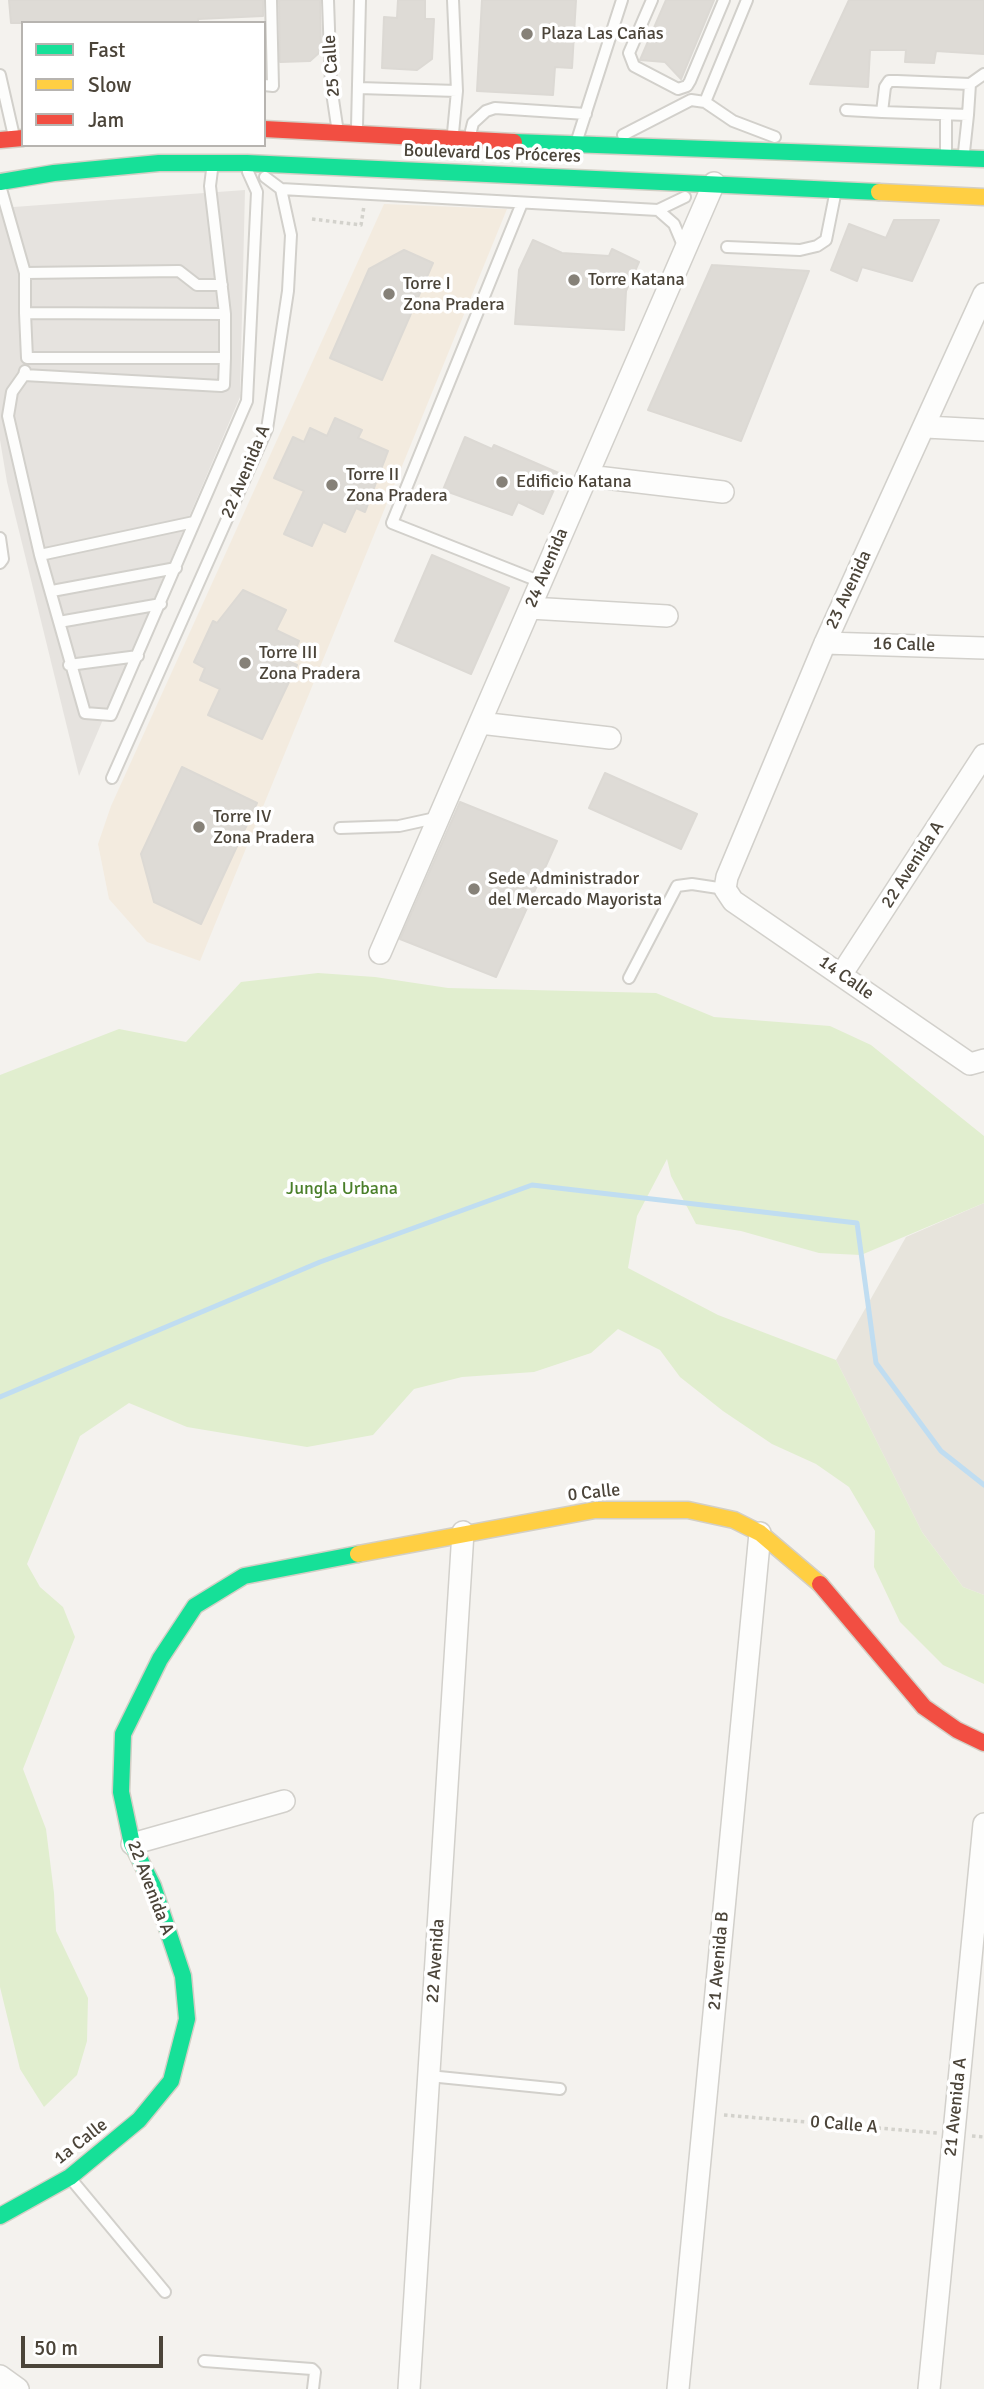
<!DOCTYPE html>
<html>
<head>
<meta charset="utf-8">
<style>
  body { margin:0 }
  #map { position:relative; width:984px; height:2389px; overflow:hidden; background:#f4f2ee; font-family:Signika,sans-serif }
  canvas { display:block }
  .legend { position:absolute; left:21px; top:21px; width:245px; height:126px; box-sizing:border-box; background:#fff; border:2px solid #b7b4b0; margin:0; padding:9px 12px; list-style:none; font-size:21px; color:#4b4439 }
  .legend li { display:flex; align-items:center; gap:14px; height:35px }
  .legend b { width:35px; border:2px solid #b7b4b0 }
  .scale { position:absolute; left:21px; top:2336px; width:142px; height:32px; box-sizing:border-box; border:4px solid #4b4439; border-top:0; padding-left:9px; font-size:21px; line-height:24px; white-space:nowrap; color:#4b4439; -webkit-text-stroke:5px #fff; paint-order:stroke }
</style>
</head>
<body>
<div id="map">
<canvas width="984" height="2389"></canvas>
<ul class="legend">
<li><b style="height:9px;background:#16e098"></b>Fast</li>
<li><b style="height:9px;background:#ffcf43"></b>Slow</li>
<li><b style="height:9px;background:#f24e42"></b>Jam</li>
</ul>
<div class="scale">50 m</div>
</div>
<script>
const g = document.querySelector('canvas').getContext('2d');
g.lineJoin = 'round';
function fillPath(path, color) {
  g.fillStyle = color;
  g.fill(path, 'evenodd');
}
function shape(rows) {
  const path = new Path2D();
  for (const r of rows) {
    path.moveTo(r[0], r[1]);
    for (let i = 2; i < r.length; i += 2) path.lineTo(r[i], r[i + 1]);
  }
  return path;
}
function trace(path, color, width, dash) {
  g.strokeStyle = color;
  g.lineWidth = width;
  g.lineCap = dash ? 'butt' : 'round';
  g.setLineDash(dash || []);
  g.stroke(path);
}
function write(font, color, halo, rows, align = 'center') {
  g.font = font + ' Signika,sans-serif';
  g.lineWidth = 7;
  g.setLineDash([]);
  g.textBaseline = 'middle';
  g.strokeStyle = halo;
  g.fillStyle = color;
  for (const [text, x, y, turn = 0] of rows) {
    g.save();
    g.translate(x, y);
    g.rotate((+turn || 0) * Math.PI / 180);
    g.textAlign = isNaN(turn) ? turn : align;
    if (halo) g.strokeText(text, 0, 0);
    g.fillText(text, 0, 0);
    g.restore();
  }
}
const residential = shape([
  [984,1203,984,1595,963,1587,922,1532,836,1360,906,1237]
]);
const commercial = shape([
  [384,204,507,209,200,961,147,942,109,899,98,844,111,806]
]);
const green = shape([
  [318,973,375,977,448,988,656,993,714,1017,830,1026,871,1045,984,1136,984,1203,861,1255,819,1253,741,1231,696,1224,671,1176,667,1159,637,1216,628,1268,718,1315,836,1360,922,1532,963,1587,984,1595,984,1684,943,1665,900,1622,874,1567,875,1531,849,1487,816,1464,772,1444,723,1411,680,1377,660,1350,618,1329,591,1353,534,1372,462,1377,414,1389,373,1435,307,1447,187,1427,129,1403,80,1436,27,1564,40,1587,63,1607,75,1637,23,1769,46,1829,54,1893,56,1931,88,1998,87,2041,77,2075,44,2107,20,2069,0,1987,0,1075,119,1029,186,1042,241,982]
]);
const parking = shape([
  [245,190,240,397,79,776,7,482,0,440,0,208]
]);
const stream = shape([
  [0,1397,320,1262,532,1185,857,1223,876,1363,941,1451,984,1485]
]);
const building = shape([
  [9,0,263,0,263,16,198,19,198,23,11,23,9,0],
  [279,0,320,0,321,46,320,52,310,61,280,62,279,0],
  [398,0,425,0,425,19,434,19,432,59,417,70,382,68,384,17,397,18,398,0],
  [482,0,576,0,572,68,555,67,553,95,477,91,482,0],
  [666,0,714,0,681,79,665,62,640,60,666,0],
  [849,0,984,0,984,54,936,51,934,63,905,62,906,50,870,50,868,87,810,84,849,0],
  [894,220,939,220,912,281,862,267,857,281,831,270,849,224,886,238,894,220],
  [533,240,562,253,609,256,612,249,639,262,626,291,624,330,515,324,519,270,533,240],
  [404,250,433,263,382,380,330,358,369,269,404,250],
  [712,265,809,271,741,441,648,410,712,265],
  [335,418,362,430,358,438,388,451,365,512,356,508,345,532,323,522,312,546,284,534,304,491,274,478,293,437,304,442,310,428,327,436,335,418],
  [465,437,492,449,494,445,561,474,543,514,518,502,512,515,443,490,465,437],
  [432,555,509,588,471,674,395,641,432,555],
  [243,590,286,610,276,630,299,641,290,662,297,665,262,739,208,715,220,689,200,680,205,668,194,662,213,621,217,623,243,590],
  [182,767,257,803,201,924,154,902,141,854,182,767],
  [605,773,697,814,681,849,589,808,605,773],
  [460,802,557,841,496,977,400,939,460,802]
]);
const path = shape([
  [312,219,361,225,364,206],
  [724,2115,937,2133],
  [972,2136,984,2137]
]);
const lane = shape([
  [328,0,331,86,337,126],
  [652,0,629,53,634,66,678,89,687,86,690,81,724,0],
  [0,75,13,132],
  [970,84,984,74],
  [264,85,273,86,271,0],
  [359,88,457,91],
  [705,102,747,0],
  [846,110,882,112],
  [946,115,946,151],
  [357,127,360,0],
  [471,131,473,123,486,111,495,108,586,114],
  [453,133,457,91,453,0],
  [623,135,691,100,705,102,733,121,775,137],
  [578,137,622,0],
  [964,152,968,115,970,84,897,81,889,81,885,87,882,112,968,115],
  [1,189,25,273,179,271,197,285,222,285],
  [281,189,658,210,685,197],
  [522,203,392,523,541,582],
  [658,210,674,224,685,250],
  [727,247,800,250,817,246,826,240,835,195],
  [25,273,25,313,225,314],
  [25,313,27,358,225,358,225,314,210,186,212,170],
  [25,371,24,375,221,386,224,385,225,358],
  [24,375,12,392,8,416,40,555,85,713,111,715,247,401,257,192,248,172],
  [0,538,3,559,0,563],
  [40,555,194,522],
  [52,591,176,568],
  [59,622,161,604],
  [69,665,138,656],
  [112,778,267,429,288,291,291,235,281,189,265,177],
  [340,828,399,826,440,817],
  [629,978,677,886,692,884,725,889],
  [429,2076,560,2089],
  [71,2179,165,2292],
  [204,2361,312,2369,315,2372,313,2389]
]);
const street = shape([
  [984,294,825,643,727,877,725,889,733,901,970,1064,984,1060],
  [926,427,984,430],
  [588,476,723,492],
  [530,608,667,616],
  [825,643,984,648],
  [480,723,610,738],
  [380,953,714,183],
  [841,975,984,755],
  [132,1844,284,1801],
  [0,2376,18,2389],
  [409,2389,463,1532],
  [678,2389,760,1533],
  [929,2389,984,1824]
]);
const fast = shape([
  [514,142,984,159],
  [0,182,54,173,159,163,247,163,879,192],
  [0,2216,70,2177,139,2120,171,2081,187,2019,183,1976,153,1886,132,1844,121,1792,123,1734,160,1659,195,1606,244,1576,358,1554]
]);
const slow = shape([
  [879,192,984,197],
  [358,1554,595,1510,688,1510,734,1520,760,1533,820,1584]
]);
const jam = shape([
  [264,129,514,142],
  [0,140,23,138],
  [820,1584,924,1707,957,1730,984,1743]
]);
const markers = [
  [527,34,7,"#868178"],
  [574,280,7,"#868178"],
  [389,294,7,"#868178"],
  [502,482,7,"#868178"],
  [332,485,7,"#868178"],
  [245,663,7,"#868178"],
  [199,827,7,"#868178"],
  [474,889,7,"#868178"]
];
const poiNames = [
  ["Plaza Las Cañas",541,34],
  ["Torre Katana",588,280],
  ["Torre I",403,284],
  ["Zona Pradera",403,305],
  ["Torre II",346,475],
  ["Zona Pradera",346,496],
  ["Edificio Katana",516,482],
  ["Torre III",259,653],
  ["Zona Pradera",259,674],
  ["Torre IV",213,817],
  ["Zona Pradera",213,838],
  ["Sede Administrador",488,879],
  ["del Mercado Mayorista",488,900]
];
const streetNames = [
  ["25 Calle",332,66,-94],
  ["Boulevard Los Próceres",492,154,2],
  ["22 Avenida A",246,472,-67],
  ["24 Avenida",547,568,-67],
  ["23 Avenida",849,590,-65],
  ["16 Calle",904,645,2],
  ["22 Avenida A",913,865,-57],
  ["14 Calle",846,978,35],
  ["0 Calle",594,1493,-6],
  ["22 Avenida A",150,1888,69],
  ["22 Avenida",436,1961,-86],
  ["21 Avenida B",719,1961,-85],
  ["21 Avenida A",956,2107,-84],
  ["0 Calle A",844,2125,5],
  ["1a Calle",81,2142,-38]
];
const parkNames = [
  ["Jungla Urbana",342,1189]
];
fillPath(residential, '#e7e4dc');
fillPath(commercial, '#f3ebdf');
fillPath(green, '#e1eecf');
fillPath(parking, '#e6e3df');
trace(stream, '#c0ddf1', 5);
fillPath(building, '#dedbd6');
trace(building, '#dcd9d4', 2);
trace(lane, '#d2d0cb', 14);
trace(street, '#d2d0cb', 24);
trace(fast, '#d3cfc5', 19);
trace(slow, '#d3cfc5', 19);
trace(jam, '#d3cfc5', 19);
trace(path, '#d3d2cc', 3.5, [3.5, 3.5]);
trace(lane, '#fdfdfc', 10);
trace(street, '#fdfdfc', 21);
trace(fast, '#16e098', 16);
trace(slow, '#ffcf43', 16);
trace(jam, '#f24e42', 16);
for (const [x, y, r, color] of markers) {
  const dot = new Path2D();
  dot.arc(x, y, r, 0, 2 * Math.PI);
  g.fillStyle = color;
  g.fill(dot);
  trace(dot, '#fff', 2.5);
}
write('18px', '#4b4439', '#fff', poiNames, 'left');
write('18px', '#4b4439', '#fff', streetNames);
write('18px', '#4a7f2a', '#fff', parkNames);
</script>
</body>
</html>
